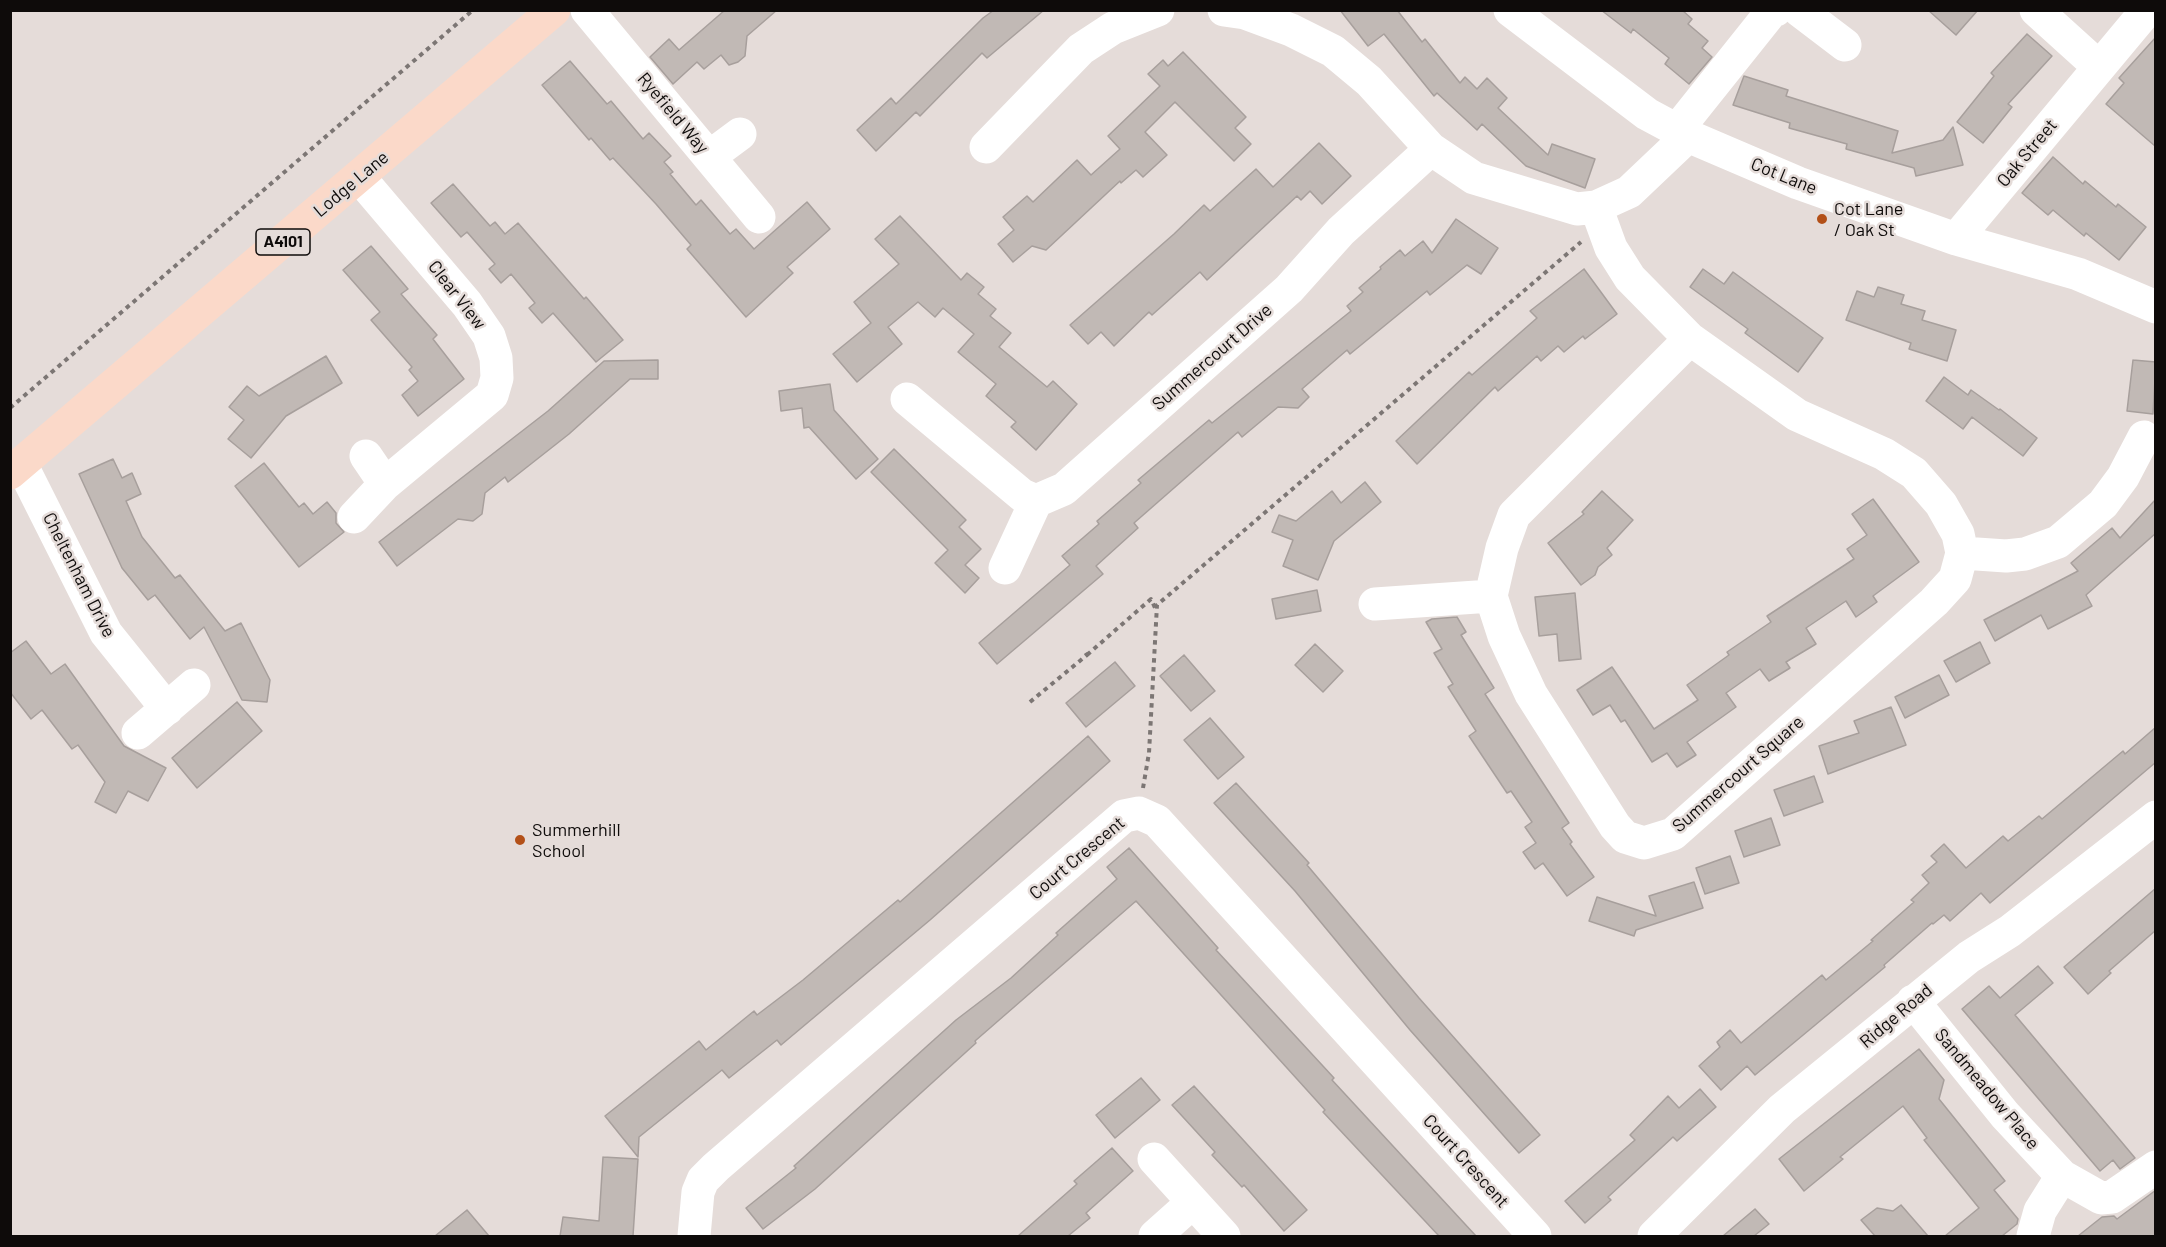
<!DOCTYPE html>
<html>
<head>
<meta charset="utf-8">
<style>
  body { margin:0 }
  #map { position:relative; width:2166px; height:1247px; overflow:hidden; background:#e5dcd9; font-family:Barlow,sans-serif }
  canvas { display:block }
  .frame { position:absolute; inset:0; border:12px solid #0e0b0a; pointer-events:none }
</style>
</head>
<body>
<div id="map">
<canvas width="2166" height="1247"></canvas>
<div class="frame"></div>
</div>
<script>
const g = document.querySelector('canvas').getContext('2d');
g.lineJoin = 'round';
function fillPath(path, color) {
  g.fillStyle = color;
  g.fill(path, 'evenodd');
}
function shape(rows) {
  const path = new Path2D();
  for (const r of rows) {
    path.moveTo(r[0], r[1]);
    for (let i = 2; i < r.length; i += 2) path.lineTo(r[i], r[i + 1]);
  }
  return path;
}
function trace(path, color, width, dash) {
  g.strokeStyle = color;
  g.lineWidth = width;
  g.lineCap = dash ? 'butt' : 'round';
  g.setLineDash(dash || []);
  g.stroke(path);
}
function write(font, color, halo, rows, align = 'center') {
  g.font = font + ' Barlow,sans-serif';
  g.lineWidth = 5;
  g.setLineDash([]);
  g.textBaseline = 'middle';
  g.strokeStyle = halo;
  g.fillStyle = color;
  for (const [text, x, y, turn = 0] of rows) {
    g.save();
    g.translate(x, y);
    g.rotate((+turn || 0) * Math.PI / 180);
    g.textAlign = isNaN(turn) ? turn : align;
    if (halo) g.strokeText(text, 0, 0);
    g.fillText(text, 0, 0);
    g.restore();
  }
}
const building = shape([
  [725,10,777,10,747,36,745,56,738,62,729,65,721,55,704,69,697,62,673,84,650,57,669,39,679,50,725,10],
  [994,10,1044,10,987,58,982,53,920,116,916,112,876,151,857,130,891,98,896,104,983,18,994,10],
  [1340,10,1397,10,1422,42,1425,39,1460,83,1465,77,1477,89,1487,78,1507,98,1498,108,1548,155,1552,144,1595,159,1585,188,1526,166,1482,124,1477,130,1437,93,1434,96,1384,34,1368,46,1340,10],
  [1601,10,1682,10,1692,19,1688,24,1708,41,1702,48,1712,57,1689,84,1665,64,1669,58,1633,29,1631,33,1601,10],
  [1928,10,1978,10,1956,35,1928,10],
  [2027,34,2052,56,2008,104,2012,107,1983,143,1957,122,1994,76,1991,73,2027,34],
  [2156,37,2156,122,2155,146,2106,104,2124,83,2119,78,2156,37],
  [1183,52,1246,117,1235,128,1251,144,1234,161,1175,102,1145,132,1167,155,1143,177,1136,170,1121,183,1120,181,1046,250,1032,246,1013,262,998,244,1014,230,1003,217,1027,196,1033,202,1077,160,1091,175,1120,149,1108,136,1160,86,1148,74,1163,60,1168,66,1183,52],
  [570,61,607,104,611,101,643,139,649,133,671,156,664,162,673,172,670,174,696,205,701,200,730,234,736,229,754,249,807,202,830,229,787,267,793,273,746,317,687,249,691,245,656,204,613,158,610,160,591,138,589,140,542,85,570,61],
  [1744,76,1788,90,1786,96,1898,131,1892,153,1943,140,1953,127,1963,165,1916,176,1914,168,1846,149,1847,144,1789,128,1790,123,1733,105,1744,76],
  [1319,143,1351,176,1322,204,1310,191,1301,200,1297,196,1207,280,1200,272,1152,315,1149,312,1114,346,1101,332,1088,344,1070,325,1174,234,1204,205,1210,211,1256,169,1273,187,1319,143],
  [2053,157,2083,184,2085,181,2116,207,2118,204,2146,227,2119,260,2086,233,2084,236,2053,210,2048,215,2022,193,2053,157],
  [453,184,490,226,495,222,505,234,518,223,584,299,586,297,623,340,596,362,553,313,542,323,529,308,535,303,511,274,501,283,489,269,495,264,467,232,461,237,431,203,453,184],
  [900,216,961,280,967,273,984,287,978,294,996,309,990,316,1011,333,999,347,1047,387,1053,381,1077,404,1036,450,1011,427,1016,422,986,396,996,384,958,352,974,334,943,308,935,317,918,302,888,327,902,344,857,382,833,354,871,323,854,302,899,264,875,239,900,216],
  [1456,219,1498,248,1481,274,1467,265,1430,295,1427,291,1350,354,1347,350,1302,389,1309,397,1298,408,1278,407,1242,437,1238,432,1134,523,1138,528,1096,566,1103,574,997,664,979,643,1070,565,1062,556,1099,524,1097,521,1141,483,1138,480,1209,420,1212,423,1351,311,1347,306,1363,292,1359,288,1381,269,1380,267,1400,250,1405,256,1423,241,1432,253,1456,219],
  [371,246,408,289,401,294,437,335,433,339,464,379,418,416,402,395,418,381,409,370,412,367,371,320,380,312,343,270,371,246],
  [1584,269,1617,314,1585,339,1583,336,1564,352,1558,346,1541,361,1537,356,1498,391,1495,387,1417,464,1396,441,1469,372,1472,375,1537,318,1530,311,1584,269],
  [1703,269,1724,284,1733,272,1823,338,1798,372,1745,333,1748,329,1690,287,1703,269],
  [1878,287,1904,295,1901,304,1925,311,1922,320,1956,330,1947,361,1909,349,1911,343,1846,320,1857,291,1874,297,1878,287],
  [326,356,342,383,286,416,251,458,228,439,244,420,229,407,247,386,259,396,326,356],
  [658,360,658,379,630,379,569,434,508,482,505,477,485,493,482,514,473,521,458,519,397,566,379,542,548,411,604,361,658,360],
  [2133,360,2156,362,2153,414,2127,411,2133,360],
  [1944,377,1968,395,1971,390,1999,410,2000,409,2037,438,2023,456,1972,417,1963,429,1926,401,1944,377],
  [830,384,834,410,878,459,856,479,809,427,804,428,802,408,781,411,779,391,830,384],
  [894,449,966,520,959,527,981,549,965,565,979,578,965,593,935,563,948,550,871,472,894,449],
  [113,459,122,478,132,473,141,494,126,501,142,537,175,578,180,575,225,631,241,623,270,680,267,702,242,700,204,627,190,639,155,595,148,600,122,568,79,474,113,459],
  [264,463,299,507,304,503,313,514,327,502,336,513,336,523,344,532,299,567,235,486,264,463],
  [1365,482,1381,502,1334,541,1318,580,1283,566,1293,540,1272,532,1279,515,1296,521,1332,491,1341,503,1365,482],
  [1602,491,1633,520,1607,548,1612,555,1598,567,1595,575,1581,585,1548,543,1584,514,1582,512,1602,491],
  [1873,499,1919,562,1873,596,1877,602,1856,617,1846,601,1806,628,1816,644,1786,662,1790,668,1769,681,1760,669,1726,693,1736,707,1687,742,1696,755,1677,767,1667,753,1652,762,1625,720,1621,722,1610,705,1593,715,1577,690,1612,667,1654,729,1698,700,1687,685,1729,655,1727,652,1771,622,1767,616,1854,559,1847,549,1867,535,1852,514,1873,499],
  [2156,499,2156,533,2086,595,2092,606,2048,629,2041,615,1995,641,1984,620,2078,571,2071,563,2112,528,2120,538,2156,499],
  [1317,590,1321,611,1276,619,1272,599,1317,590],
  [1575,593,1581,659,1559,661,1557,634,1539,636,1535,597,1575,593],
  [1457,617,1466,632,1461,635,1494,688,1485,694,1569,823,1562,828,1572,842,1570,844,1594,877,1567,896,1543,863,1535,869,1523,852,1536,843,1525,827,1532,822,1511,791,1507,793,1469,736,1476,731,1448,687,1453,684,1434,653,1442,649,1426,622,1432,619,1457,617],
  [26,641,51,674,65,664,124,746,166,768,148,801,128,791,116,813,95,802,105,782,78,745,72,749,42,710,31,719,10,692,10,653,26,641],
  [1980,642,1990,663,1956,682,1944,661,1980,642],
  [1315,644,1343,671,1323,692,1295,665,1315,644],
  [1184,655,1215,691,1191,711,1160,676,1184,655],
  [1115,662,1135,686,1086,727,1066,703,1115,662],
  [1939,675,1949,695,1905,718,1895,697,1939,675],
  [237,702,262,731,197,788,172,758,237,702],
  [1891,707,1906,745,1828,774,1819,746,1859,733,1854,721,1891,707],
  [1210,718,1244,757,1218,779,1184,740,1210,718],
  [2156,727,2156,762,1990,903,1981,893,1950,921,1944,915,1933,924,1932,923,1884,965,1885,967,1755,1075,1747,1066,1721,1090,1699,1066,1720,1047,1717,1042,1730,1030,1741,1043,1822,975,1826,980,1873,941,1871,940,1914,902,1911,900,1929,883,1922,875,1937,862,1931,856,1944,844,1966,868,2003,836,2008,841,2039,816,2042,819,2123,751,2125,754,2156,727],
  [1088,736,1110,761,930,920,781,1045,777,1040,729,1078,722,1070,639,1137,638,1157,605,1116,699,1041,706,1050,754,1011,757,1015,803,980,898,900,900,902,1088,736],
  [1814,776,1823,802,1784,816,1774,790,1814,776],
  [1236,783,1309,863,1307,865,1419,998,1540,1135,1519,1153,1410,1030,1295,891,1214,803,1236,783],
  [1771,818,1780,845,1744,857,1735,831,1771,818],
  [1129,848,1218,948,1216,950,1334,1078,1332,1080,1476,1236,1439,1236,1323,1112,1325,1110,1136,901,975,1041,976,1043,815,1189,763,1229,746,1208,796,1168,794,1166,956,1020,1011,978,1058,935,1056,933,1117,879,1107,867,1129,848],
  [1730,856,1739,883,1705,894,1696,868,1730,856],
  [1694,882,1703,908,1636,930,1634,936,1589,921,1597,897,1656,916,1649,896,1694,882],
  [2156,888,2156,930,2109,971,2111,973,2088,994,2064,967,2156,888],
  [2038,966,2053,983,2015,1015,2135,1158,2120,1169,2113,1160,2100,1171,1962,1009,1989,986,2000,998,2038,966],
  [1919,1049,1944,1080,1939,1099,2005,1181,1994,1190,2018,1219,2017,1224,2002,1236,1945,1236,1979,1208,1924,1140,1927,1138,1903,1106,1840,1157,1843,1159,1804,1191,1779,1159,1919,1049],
  [1141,1078,1160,1100,1115,1138,1096,1115,1141,1078],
  [1194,1086,1307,1210,1284,1231,1244,1185,1242,1187,1212,1155,1215,1152,1172,1105,1194,1086],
  [1700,1089,1716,1107,1677,1141,1673,1137,1608,1197,1611,1200,1585,1223,1565,1201,1635,1140,1630,1135,1668,1096,1679,1108,1700,1089],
  [1112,1148,1133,1171,1086,1213,1090,1218,1068,1236,1018,1236,1077,1184,1074,1181,1112,1148],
  [603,1157,638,1159,633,1236,560,1236,563,1217,599,1221,603,1157],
  [2156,1190,2156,1236,2078,1236,2102,1217,2114,1216,2117,1219,2156,1190],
  [1901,1205,1928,1236,1875,1236,1861,1220,1877,1208,1893,1211,1901,1205],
  [1755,1209,1769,1224,1754,1236,1723,1236,1755,1209],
  [467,1210,489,1236,435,1236,467,1210]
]);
const path = shape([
  [10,408,473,10],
  [1087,655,1151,599,1156,610],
  [1030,702,1087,655,1085,652],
  [1143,788,1149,753,1157,605,1581,242]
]);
const minor = shape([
  [587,10,759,217],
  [1224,10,1245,13,1291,30,1333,51,1369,81,1431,149,1474,178,1577,209,1596,207,1629,192,1688,136],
  [1510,10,1647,114,1688,136,1798,183,1956,239,2078,274,2156,307],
  [1799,10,1845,45],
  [2036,10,2099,67],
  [1677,130,1772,11,1776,10],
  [986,147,1081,49,1113,28,1158,10],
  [709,157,740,134],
  [1596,207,1611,248,1630,278,1690,339,1797,415,1884,454,1914,473,1941,504,1958,534,1962,553,1955,579,1934,602,1673,834,1644,843,1625,837,1615,826,1531,694,1504,636,1491,596,1502,548,1514,515,1690,339],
  [1956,239,2147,10],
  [907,399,1022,495,1036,501],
  [366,456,385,484],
  [21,464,106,633,167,709],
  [354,517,385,484,492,395,497,378,496,358,489,336,467,304,359,177],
  [1962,553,2006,556,2025,554,2058,542,2103,504,2123,477,2144,437],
  [1005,568,1036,501,1064,489,1289,289,1341,231,1431,149],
  [1375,604,1491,596],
  [138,733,194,685],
  [1913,1001,2005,1115,2062,1176,2101,1198,2112,1197,2156,1167],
  [1154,1159,1224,1236],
  [694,1236,698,1192,703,1180,716,1167,1124,816,1139,813,1157,821,1535,1236],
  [1155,1236,1192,1203],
  [1654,1236,1782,1109,1969,957,2010,931,2156,817],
  [2033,1236,2040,1211,2062,1176]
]);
const major = shape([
  [10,473,554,10]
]);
const markers = [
  [1822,219,6,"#b35018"],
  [520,840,6,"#b35018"]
];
const shields = [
  [283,242,54]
];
const shieldNames = [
  ["A4101",283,242]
];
const streetNames = [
  ["Ryefield Way",673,113,50],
  ["Oak Street",2027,153,-50],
  ["Cot Lane",1784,176,22],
  ["Lodge Lane",351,184,-40],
  ["Clear View",457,295,52],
  ["Summercourt Drive",1212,357,-41],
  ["Cheltenham Drive",79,575,63],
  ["Summercourt Square",1738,774,-41],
  ["Court Crescent",1077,858,-40],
  ["Ridge Road",1896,1016,-40],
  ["Sandmeadow Place",1987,1089,50],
  ["Court Crescent",1466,1161,48]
];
const poiNames = [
  ["Cot Lane",1834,209],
  ["/ Oak St",1834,230],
  ["Summerhill",532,830],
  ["School",532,851]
];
fillPath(building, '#c1b9b5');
trace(building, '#a79f9c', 1.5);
trace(path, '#7c7674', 4, [4.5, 4.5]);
trace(minor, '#fff', 33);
trace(major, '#fbd9c9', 33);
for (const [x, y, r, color] of markers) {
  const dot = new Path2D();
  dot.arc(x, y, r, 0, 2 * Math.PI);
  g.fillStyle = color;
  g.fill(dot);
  trace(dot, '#e5dcd9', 2);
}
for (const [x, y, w] of shields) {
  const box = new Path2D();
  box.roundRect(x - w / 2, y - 13, w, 26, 4.5);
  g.fillStyle = '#e5dcd9';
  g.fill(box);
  trace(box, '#0e0b0a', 1.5);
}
write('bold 16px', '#0e0b0a', null, shieldNames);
write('18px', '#0e0b0a', '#e5dcd9', streetNames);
write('18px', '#0e0b0a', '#e5dcd9', poiNames, 'left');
</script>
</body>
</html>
